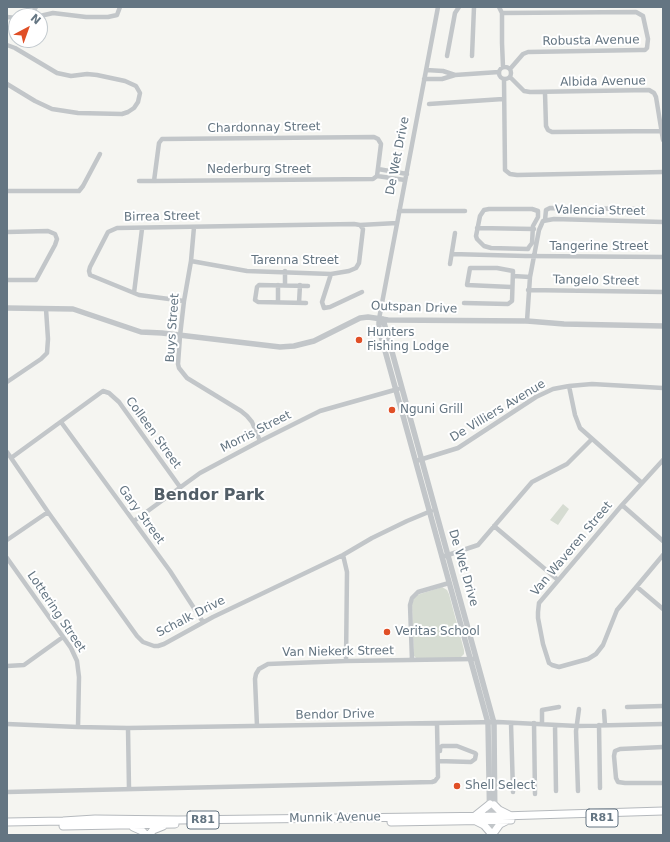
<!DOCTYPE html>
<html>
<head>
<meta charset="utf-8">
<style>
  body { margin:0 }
  #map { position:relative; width:670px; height:842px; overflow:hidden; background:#f5f5f1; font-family:"DejaVu Sans",sans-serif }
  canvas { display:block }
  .frame { position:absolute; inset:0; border:8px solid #647582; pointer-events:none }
  .north { position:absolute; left:8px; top:8px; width:40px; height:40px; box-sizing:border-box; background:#fff; border:1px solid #c1c8cd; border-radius:50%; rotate:41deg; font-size:11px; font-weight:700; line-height:16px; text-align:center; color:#647582 }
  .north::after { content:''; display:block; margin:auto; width:14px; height:18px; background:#e04f26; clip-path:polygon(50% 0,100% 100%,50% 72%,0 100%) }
</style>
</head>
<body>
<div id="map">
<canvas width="670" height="842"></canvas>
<div class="frame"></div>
<div class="north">N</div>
</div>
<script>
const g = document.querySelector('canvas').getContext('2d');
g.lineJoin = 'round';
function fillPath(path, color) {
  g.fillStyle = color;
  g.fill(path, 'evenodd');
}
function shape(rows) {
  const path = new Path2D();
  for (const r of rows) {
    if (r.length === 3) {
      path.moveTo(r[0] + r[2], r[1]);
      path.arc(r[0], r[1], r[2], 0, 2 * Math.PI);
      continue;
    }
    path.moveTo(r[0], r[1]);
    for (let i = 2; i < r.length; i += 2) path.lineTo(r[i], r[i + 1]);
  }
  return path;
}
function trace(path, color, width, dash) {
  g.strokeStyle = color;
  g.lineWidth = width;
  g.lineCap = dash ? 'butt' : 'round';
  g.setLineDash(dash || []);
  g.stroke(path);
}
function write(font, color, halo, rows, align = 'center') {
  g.font = font + ' "DejaVu Sans",sans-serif';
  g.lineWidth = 4;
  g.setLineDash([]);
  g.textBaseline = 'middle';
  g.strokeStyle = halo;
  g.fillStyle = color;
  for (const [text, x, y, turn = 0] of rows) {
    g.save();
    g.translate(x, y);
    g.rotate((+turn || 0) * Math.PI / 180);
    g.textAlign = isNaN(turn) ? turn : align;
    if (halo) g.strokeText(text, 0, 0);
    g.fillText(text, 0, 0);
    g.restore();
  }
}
const green = shape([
  [563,504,569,509,558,525,550,520],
  [442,587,447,590,449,594,464,650,464,654,460,658,417,659,414,656,412,604,414,598,417,595]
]);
const minor = shape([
  [499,7,502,13,502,43,503,67],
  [502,13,636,12,643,16,648,39,647,48,645,50,640,50,528,52,523,54,510,69],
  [30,16,36,7],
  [40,16,53,13,86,17,108,17,117,15,120,7],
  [7,17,16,18],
  [7,45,15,48,57,73,71,76,87,74,97,75,125,81,136,86,140,93,138,102,134,108,128,112,122,114,78,113,52,109,35,101,7,84],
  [447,56,455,13,459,7],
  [472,56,474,7],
  [505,73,6],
  [426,70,443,71,455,75],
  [510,77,524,91,530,92,649,90,654,93,656,97,663,140],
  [424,79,442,79,455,75,499,72],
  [504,79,505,170,510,174,517,175,663,172],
  [545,93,546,126,548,130,552,132,661,131],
  [429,104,503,99],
  [378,169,407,174],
  [377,176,405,180],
  [139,181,154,181,373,179,377,176,381,144,378,139,374,137,162,139,159,143,154,181],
  [7,191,79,191,83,186,100,154],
  [489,209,532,209,538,211,538,217,533,226,532,243,529,247,528,249,491,248,484,246,477,239,476,236,480,216,484,210,489,209],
  [399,211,465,211],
  [545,220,546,210,550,208,645,209],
  [360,225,397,223],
  [194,227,191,261,184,301,180,336,178,364,179,368,187,378,241,411,247,416,252,422,260,441],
  [477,228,534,229],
  [7,232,48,231,55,234,57,239,55,245,36,280,7,280],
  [452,254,525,256,663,257],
  [450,264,455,233],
  [285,271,285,285],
  [331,274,322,302,324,308,330,307,362,292],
  [513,276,530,277],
  [278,285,278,302],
  [528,290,663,292],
  [134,293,142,229],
  [184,301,139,295,90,275,89,271,90,267,108,232,117,228,354,224,360,225,363,229,359,263,356,268,349,271,331,274,247,271,191,261],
  [299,303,300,285],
  [306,303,258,302,255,300,257,287,259,285,308,286],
  [464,303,508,304,512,301,513,271,497,268,470,268,467,285,511,287],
  [379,319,438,7],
  [527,321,530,277,539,230,543,221,554,219,663,222],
  [7,382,41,359,47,353,48,339,46,309],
  [569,386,575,415,580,428,642,483],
  [61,422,170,571,203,622],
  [7,452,48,512,137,636,143,642,154,646,158,646,164,644,213,617,343,555,372,538,407,521,431,511],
  [11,458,103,391,109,393,119,402,180,487],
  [663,460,622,505,539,603,538,612,538,618,543,644,549,663,552,665,559,667,588,659,596,654,603,645,617,610,663,555],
  [416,461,458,448,536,397,553,389,569,386,592,384,663,388],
  [622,505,663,541],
  [134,521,200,473,260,441,320,411,398,389],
  [494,526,558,580],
  [7,540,48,512],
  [343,555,347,572,346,661],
  [442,557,478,545,532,482,567,464,592,439],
  [7,558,71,648,77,661,79,677,78,727],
  [637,587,663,609],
  [412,660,410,605,412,598,418,592,449,583],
  [7,666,24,665,63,637],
  [627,707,663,706],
  [604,711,605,725],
  [511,723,513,792],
  [534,723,535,794],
  [7,724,78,727,128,728,498,722,577,726,663,724],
  [542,724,542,710,559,707],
  [555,725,556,791],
  [599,725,600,788],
  [257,726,255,679,256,674,259,669,268,664,346,661,473,659],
  [128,728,129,789],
  [663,747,620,749,615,751,614,756,616,778,618,782,625,783,663,783],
  [438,761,471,762,475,759,476,754,475,753,457,746,442,746,440,748,440,751],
  [578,791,576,731,579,709],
  [7,792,432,782,435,781,438,777,437,723]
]);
const tertiary = shape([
  [7,308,73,309,141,332,162,333,280,347,294,346,314,341,360,318,368,317,388,320,527,321,564,324,663,326],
  [379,319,379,329,488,723,490,834],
  [383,319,494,723,495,835]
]);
const primary = shape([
  [494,805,499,810,509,815],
  [475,816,490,804],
  [476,821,484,825,490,832],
  [7,822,63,821,95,819,178,820,502,816,663,811],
  [391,822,511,820],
  [63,826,175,824],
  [133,827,142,831,146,835],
  [495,831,500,824,506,821],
  [149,835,153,830,163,826]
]);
const markers = [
  [359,340,4,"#e04f26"],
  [392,410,4,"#e04f26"],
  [387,632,4,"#e04f26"],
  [457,786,4,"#e04f26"]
];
const shields = [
  [602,818,32],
  [203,820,32]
];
const shieldNames = [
  ["R81",602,818],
  ["R81",203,820]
];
const streetNames = [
  ["Robusta Avenue",591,41,-1],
  ["Albida Avenue",603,82,-1],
  ["Chardonnay Street",264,128,-1],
  ["De Wet Drive",398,156,-79],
  ["Nederburg Street",259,170],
  ["Valencia Street",600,211,1],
  ["Birrea Street",162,217,-1],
  ["Tangerine Street",599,247],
  ["Tarenna Street",295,261],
  ["Tangelo Street",596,281,1],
  ["Outspan Drive",414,308,2],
  ["Buys Street",173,328,-86],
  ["De Villiers Avenue",498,411,-31],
  ["Morris Street",256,432,-27],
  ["Colleen Street",153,433,54],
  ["Gary Street",141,515,54],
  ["Van Waveren Street",572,549,-50],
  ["De Wet Drive",463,568,74],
  ["Lottering Street",56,612,56],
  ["Schalk Drive",191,617,-27],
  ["Van Niekerk Street",338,652,-1],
  ["Bendor Drive",335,715,-1],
  ["Munnik Avenue",335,818,-1]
];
const poiNames = [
  ["Hunters",367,333],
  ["Fishing Lodge",367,347],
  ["Nguni Grill",400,410],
  ["Veritas School",395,632],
  ["Shell Select",465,786]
];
const districtNames = [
  ["Bendor Park",209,496]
];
fillPath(green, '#d6dcd2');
trace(primary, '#b5b9bd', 9);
trace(minor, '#c2c6c9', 4.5);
trace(tertiary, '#c2c6c9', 5.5);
trace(primary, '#fff', 7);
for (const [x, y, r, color] of markers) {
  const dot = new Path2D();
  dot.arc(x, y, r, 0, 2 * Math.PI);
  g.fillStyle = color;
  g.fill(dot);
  trace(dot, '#fff', 1.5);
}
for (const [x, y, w] of shields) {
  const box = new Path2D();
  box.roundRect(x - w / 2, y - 9, w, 18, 3);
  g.fillStyle = '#fff';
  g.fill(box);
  trace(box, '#647582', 1);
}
write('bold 11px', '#647582', null, shieldNames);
write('12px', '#647582', '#fff', streetNames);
write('12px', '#647582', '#fff', poiNames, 'left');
write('bold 16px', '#525e67', '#fff', districtNames);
</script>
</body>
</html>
